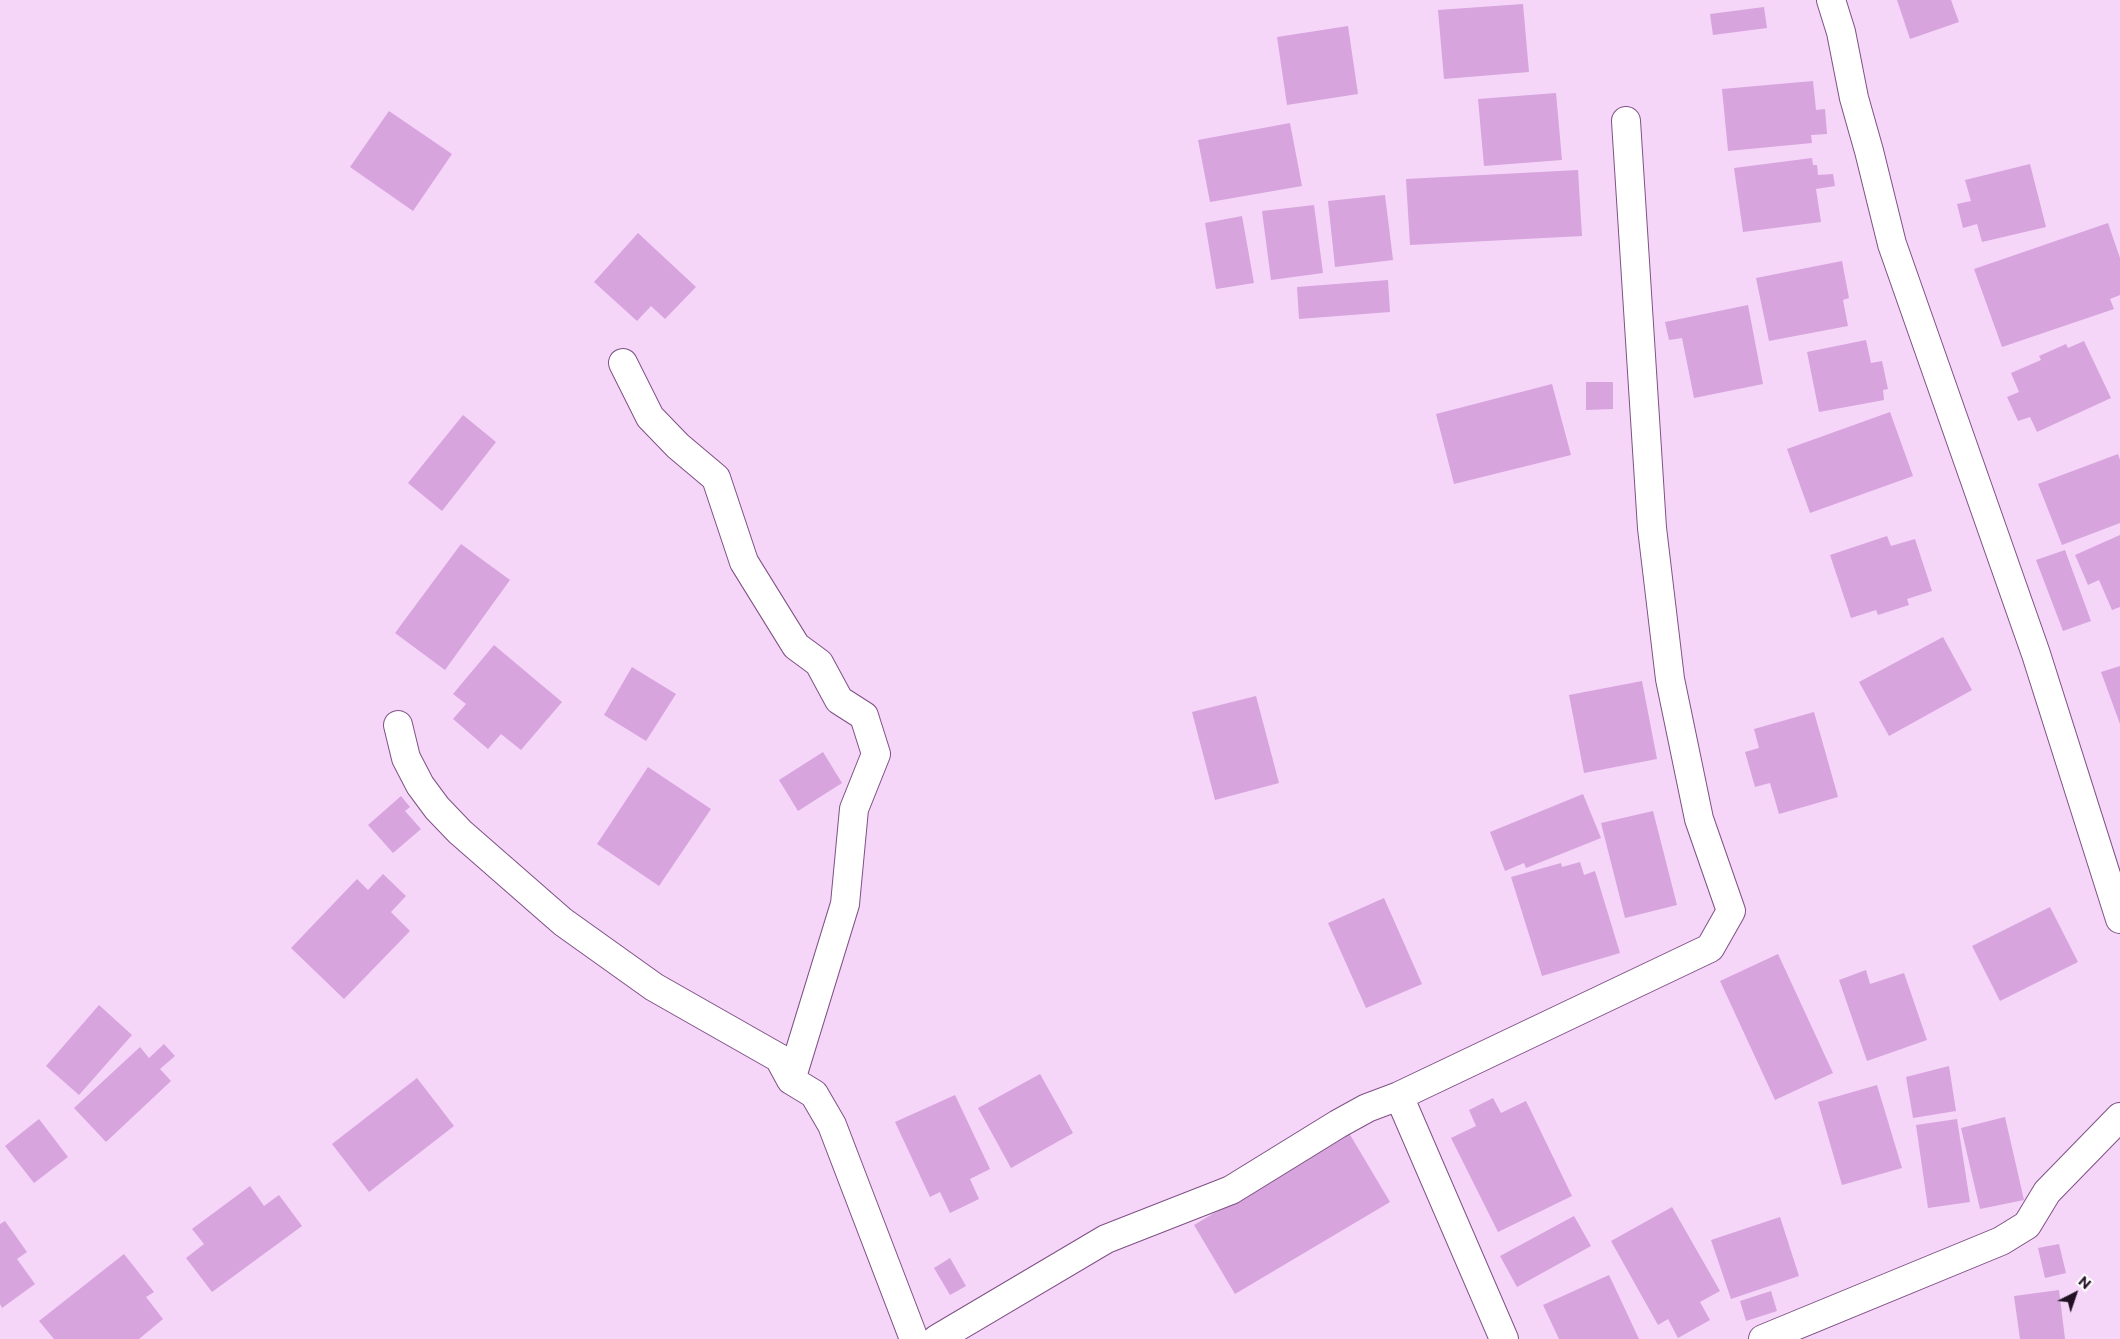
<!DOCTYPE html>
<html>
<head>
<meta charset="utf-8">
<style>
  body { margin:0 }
  #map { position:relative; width:2120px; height:1339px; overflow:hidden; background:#f5d6f9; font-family:Montserrat,sans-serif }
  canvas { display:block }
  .north { position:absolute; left:2050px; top:1269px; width:50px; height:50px; -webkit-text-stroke:4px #fff; paint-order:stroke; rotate:41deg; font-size:14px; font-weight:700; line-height:20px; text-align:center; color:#221025 }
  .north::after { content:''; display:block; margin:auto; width:18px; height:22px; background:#221025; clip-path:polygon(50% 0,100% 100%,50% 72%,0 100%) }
</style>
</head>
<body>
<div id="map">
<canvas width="2120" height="1339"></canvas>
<div class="north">N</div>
</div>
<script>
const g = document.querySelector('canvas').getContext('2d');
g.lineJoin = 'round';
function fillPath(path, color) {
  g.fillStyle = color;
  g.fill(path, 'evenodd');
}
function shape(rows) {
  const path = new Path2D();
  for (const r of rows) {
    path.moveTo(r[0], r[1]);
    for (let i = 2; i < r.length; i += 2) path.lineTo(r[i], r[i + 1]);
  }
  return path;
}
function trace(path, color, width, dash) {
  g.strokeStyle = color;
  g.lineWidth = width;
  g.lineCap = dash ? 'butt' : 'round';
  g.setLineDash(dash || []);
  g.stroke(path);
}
const building = shape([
  [1897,0,1951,0,1959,22,1910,39],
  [1523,4,1529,72,1444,79,1438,10],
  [1764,7,1767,28,1713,35,1710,14],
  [1348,26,1358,94,1287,105,1277,37],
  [1813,81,1816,110,1825,109,1827,134,1811,135,1812,143,1728,151,1722,89],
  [1556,93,1562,160,1484,166,1478,99],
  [389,111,452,154,413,211,350,167],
  [1290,123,1302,186,1210,202,1198,140],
  [1812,158,1813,165,1817,165,1818,175,1833,174,1835,186,1816,189,1821,222,1743,232,1734,168],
  [2030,164,2046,227,1982,242,1977,224,1963,228,1957,204,1971,201,1965,180],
  [1578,170,1582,236,1410,245,1406,179],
  [1385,195,1393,260,1335,267,1328,201],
  [1314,205,1323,273,1271,280,1262,211],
  [1242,216,1254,283,1216,289,1205,223],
  [2108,223,2120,258,2120,295,2110,299,2114,309,2002,347,1974,269],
  [638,233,696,287,665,319,651,306,637,321,594,282],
  [1842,261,1849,298,1843,300,1848,326,1769,341,1756,278],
  [1388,280,1390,312,1299,319,1297,287],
  [1748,305,1763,384,1694,398,1682,338,1669,340,1665,322],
  [1866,340,1871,363,1882,361,1888,389,1883,390,1884,400,1819,412,1807,352],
  [2084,341,2111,398,2037,432,2030,417,2018,421,2007,397,2019,392,2011,373,2041,360,2039,356,2066,344,2068,348],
  [1586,382,1613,382,1613,409,1586,410],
  [1552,384,1571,455,1454,484,1436,414],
  [1890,412,1913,476,1810,513,1787,449],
  [463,415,496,442,442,511,408,483],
  [2118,454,2120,460,2120,523,2062,545,2038,484],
  [2120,535,2120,607,2112,610,2099,580,2088,585,2075,555],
  [1887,536,1891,546,1915,539,1932,591,1907,599,1909,605,1878,615,1876,610,1851,618,1830,555],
  [461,544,510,580,445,670,395,633],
  [2065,550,2091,621,2063,631,2036,560],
  [1943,637,1972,690,1889,736,1859,682],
  [494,645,562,702,521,750,501,734,488,749,453,719,466,704,453,694],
  [2120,666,2120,724,2101,672],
  [632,667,676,694,646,741,604,715],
  [1642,681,1657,759,1584,773,1569,695],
  [1256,696,1279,783,1215,800,1192,712],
  [1814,712,1838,797,1779,814,1770,783,1755,787,1745,752,1759,748,1754,729],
  [823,752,842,783,798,811,779,780],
  [648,767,711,809,659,886,597,844],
  [1583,794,1601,838,1526,868,1524,863,1505,871,1490,832],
  [401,796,410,807,405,811,421,829,393,853,368,825],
  [1653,811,1677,905,1625,918,1601,823],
  [1580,862,1584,875,1595,871,1620,953,1542,976,1511,877,1561,863,1562,867],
  [383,874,406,896,391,912,410,931,344,999,291,948,357,879,368,890],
  [1384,898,1422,984,1366,1008,1328,923],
  [2050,907,2078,962,2000,1001,1972,946],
  [1778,954,1833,1073,1775,1100,1720,981],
  [1866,970,1870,984,1904,973,1927,1040,1867,1061,1839,980],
  [99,1005,132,1035,79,1095,46,1066],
  [164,1044,175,1056,160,1069,171,1081,106,1142,74,1108,140,1047,149,1058],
  [1949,1066,1956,1111,1913,1118,1906,1077],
  [1040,1074,1073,1133,1011,1168,978,1108],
  [417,1078,454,1126,369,1192,332,1144],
  [1877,1085,1902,1168,1842,1185,1818,1102],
  [955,1095,990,1169,970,1179,979,1199,950,1213,940,1192,930,1197,895,1122],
  [1493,1098,1501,1113,1526,1101,1572,1196,1498,1232,1451,1138,1476,1126,1469,1110],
  [2005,1117,2024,1200,1980,1209,1961,1128],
  [39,1119,68,1157,34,1183,5,1146],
  [1957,1119,1970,1202,1928,1208,1916,1125],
  [1349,1133,1390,1202,1235,1294,1194,1225],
  [250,1186,264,1206,279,1195,302,1226,212,1292,186,1258,204,1244,192,1229],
  [1672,1207,1720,1291,1700,1302,1710,1320,1678,1338,1668,1319,1658,1325,1611,1241],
  [1574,1216,1591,1246,1517,1287,1500,1256],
  [1780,1217,1799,1276,1731,1299,1711,1240],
  [5,1221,27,1252,17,1259,35,1284,2,1308,0,1304,0,1224],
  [2059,1244,2066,1273,2045,1278,2038,1248],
  [124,1254,154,1292,146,1297,163,1319,139,1339,54,1339,39,1321],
  [950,1258,966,1286,950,1295,934,1268],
  [1609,1275,1639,1339,1559,1339,1543,1305],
  [2059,1290,2065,1339,2020,1339,2014,1296],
  [1771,1291,1777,1311,1746,1321,1740,1301]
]);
const street = shape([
  [1831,0,1841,32,1854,98,1869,151,1892,244,2036,654,2120,919],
  [623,363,650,417,678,446,716,478,744,562,796,646,819,663,839,700,864,716,876,754,854,809,845,904,791,1080],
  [398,725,406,758,420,785,437,808,460,832,563,922,654,987,779,1058,791,1080,814,1094,832,1125,914,1339],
  [1399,1096,1504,1339],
  [937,1339,1106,1239,1231,1190,1338,1124,1367,1108,1399,1096,1710,948,1731,911,1699,819,1670,679,1652,528,1626,121],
  [1763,1339,2001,1241,2027,1225,2047,1192,2120,1117]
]);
fillPath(building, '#d7a4dd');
trace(street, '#7f5185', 30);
trace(street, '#fff', 28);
</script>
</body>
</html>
